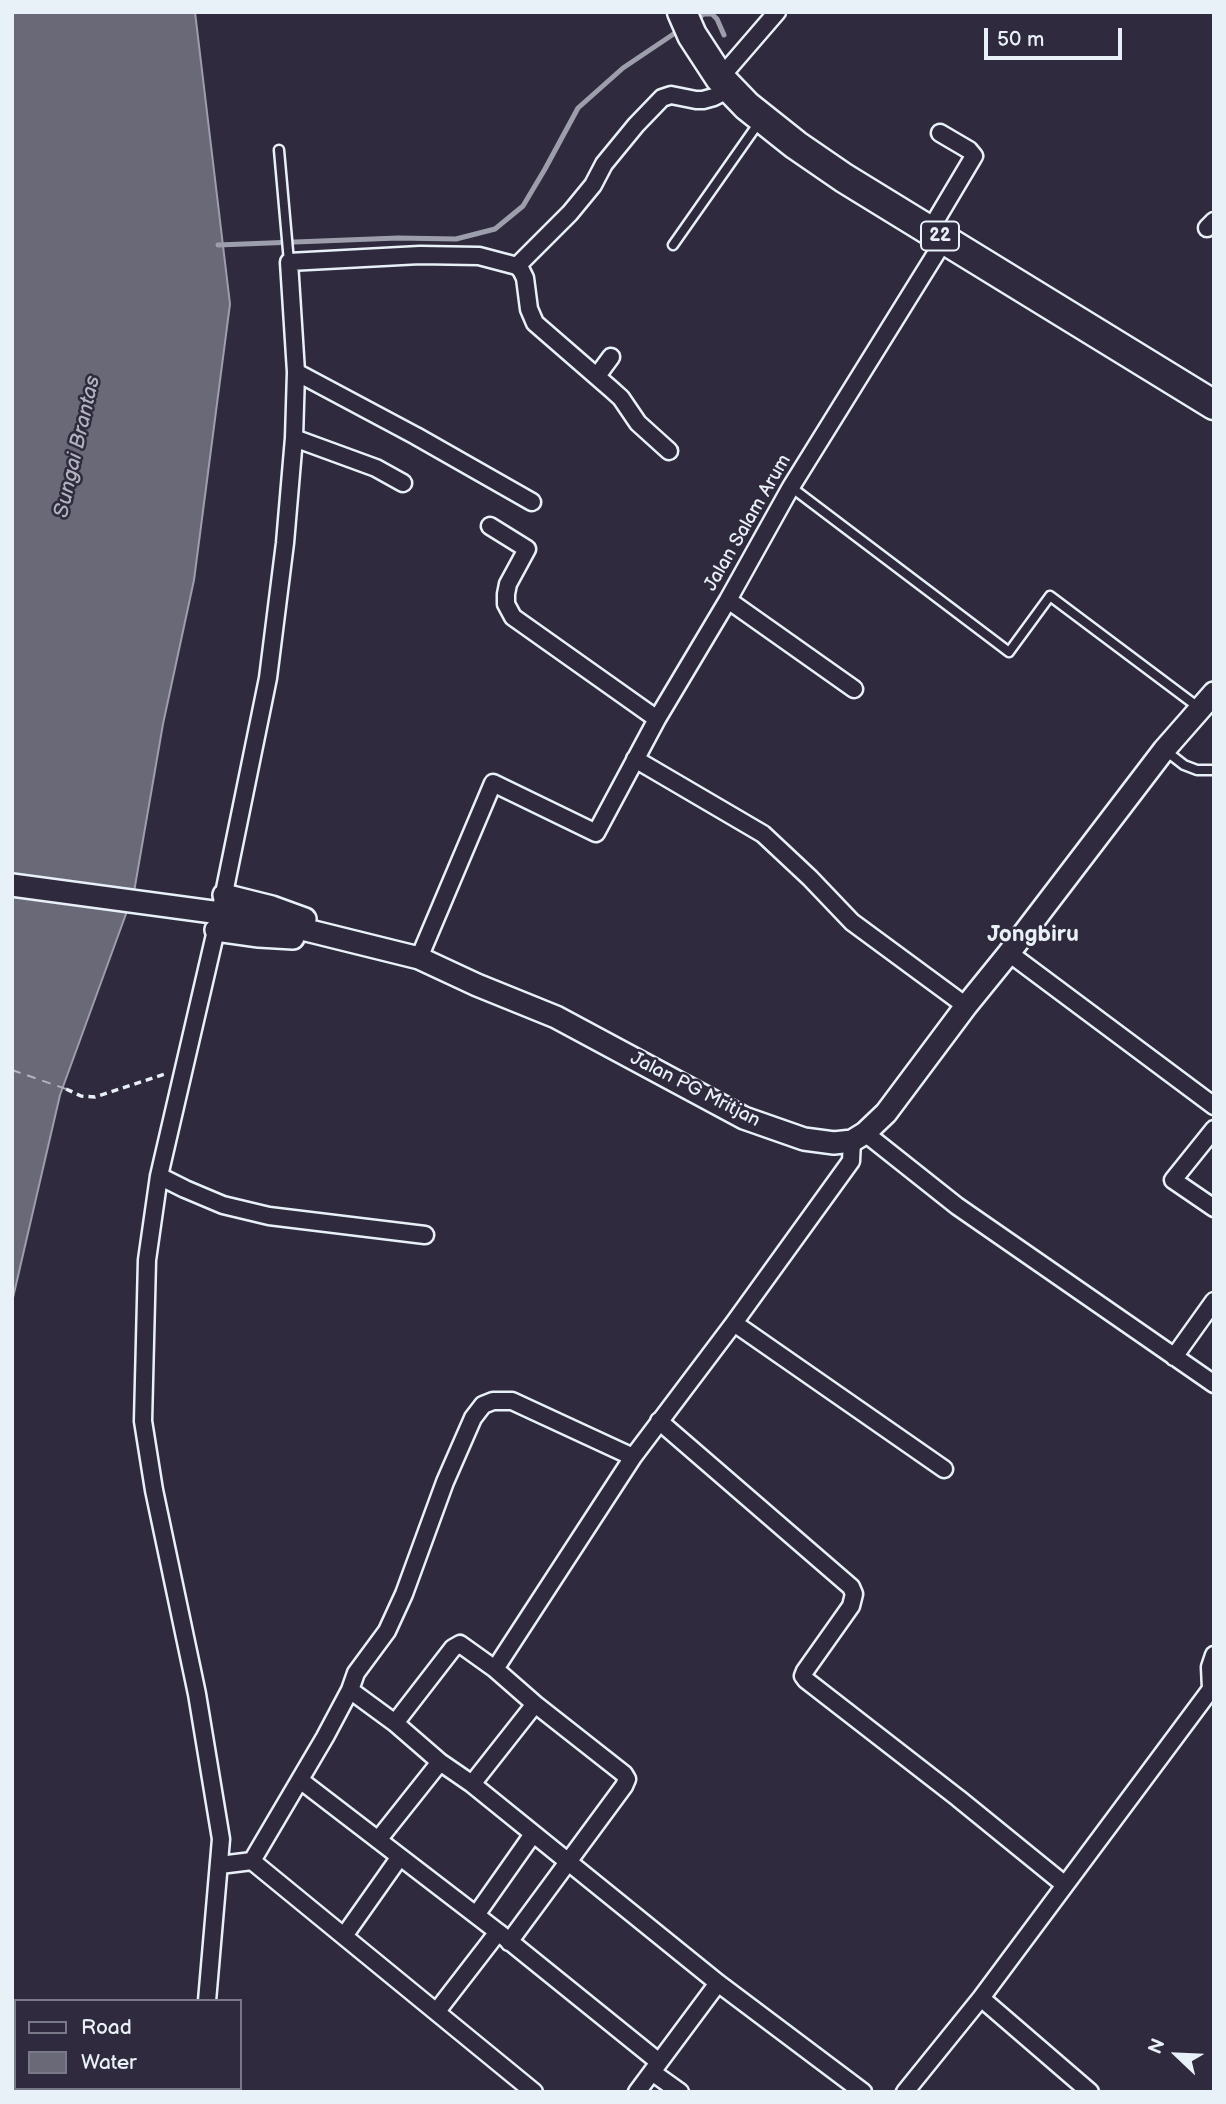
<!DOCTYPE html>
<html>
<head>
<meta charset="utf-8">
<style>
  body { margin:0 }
  #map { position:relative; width:1226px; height:2104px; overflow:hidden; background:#2f2a3d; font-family:"Balsamiq Sans",sans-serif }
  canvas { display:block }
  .frame { position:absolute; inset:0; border:14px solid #e8f1f8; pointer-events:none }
  .legend { position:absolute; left:14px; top:1999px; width:228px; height:91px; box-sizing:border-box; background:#2f2a3d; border:2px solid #797a88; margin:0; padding:9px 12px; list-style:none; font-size:21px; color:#e8f1f8 }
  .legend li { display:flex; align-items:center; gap:14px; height:35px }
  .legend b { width:35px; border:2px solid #797a88 }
  .north { position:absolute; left:1142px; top:2020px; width:70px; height:70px; -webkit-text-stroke:5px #2f2a3d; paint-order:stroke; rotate:293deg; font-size:19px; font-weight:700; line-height:28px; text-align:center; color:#e8f1f8 }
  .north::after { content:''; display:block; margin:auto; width:24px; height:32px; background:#e8f1f8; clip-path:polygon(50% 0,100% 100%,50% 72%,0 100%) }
  .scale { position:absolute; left:984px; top:28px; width:138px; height:32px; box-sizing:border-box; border:4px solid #e8f1f8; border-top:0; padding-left:9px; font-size:21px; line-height:24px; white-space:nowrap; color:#e8f1f8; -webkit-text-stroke:5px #2f2a3d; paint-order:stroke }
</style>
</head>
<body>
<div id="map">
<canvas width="1226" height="2104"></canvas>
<div class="frame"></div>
<ul class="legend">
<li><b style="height:9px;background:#2f2a3d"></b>Road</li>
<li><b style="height:19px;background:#696978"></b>Water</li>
</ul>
<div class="north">N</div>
<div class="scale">50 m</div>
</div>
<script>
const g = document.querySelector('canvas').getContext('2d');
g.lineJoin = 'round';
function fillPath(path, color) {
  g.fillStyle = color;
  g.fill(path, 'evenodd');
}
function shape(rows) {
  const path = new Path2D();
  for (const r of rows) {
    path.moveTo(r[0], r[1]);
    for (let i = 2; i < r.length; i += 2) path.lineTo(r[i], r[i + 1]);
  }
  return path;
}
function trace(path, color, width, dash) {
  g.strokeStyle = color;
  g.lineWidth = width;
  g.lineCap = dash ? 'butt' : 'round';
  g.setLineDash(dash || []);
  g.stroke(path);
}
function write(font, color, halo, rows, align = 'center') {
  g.font = font + ' "Balsamiq Sans",sans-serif';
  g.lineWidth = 5;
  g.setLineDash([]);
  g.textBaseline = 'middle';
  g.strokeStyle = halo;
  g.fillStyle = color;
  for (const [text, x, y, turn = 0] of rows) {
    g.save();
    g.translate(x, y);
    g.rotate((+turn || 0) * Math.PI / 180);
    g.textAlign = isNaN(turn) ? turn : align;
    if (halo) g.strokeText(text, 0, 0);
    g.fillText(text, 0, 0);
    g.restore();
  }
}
const water = shape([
  [12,12,195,12,230,304,194,580,163,724,134,892,60,1095,12,1302,12,12]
]);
const stream = shape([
  [695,20,704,14,712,14,717,19,724,35],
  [218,245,398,238,456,239,495,229,523,206,545,169,578,108,623,68,681,29]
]);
const ferry = shape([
  [12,1070,66,1089]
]);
const path = shape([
  [66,1089,81,1096,95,1097,165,1074]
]);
const lane = shape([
  [279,150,289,262],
  [673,245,760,121],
  [791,487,1009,652,1050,596,1198,707],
  [1166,751,1184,765,1197,770,1214,770]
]);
const street = shape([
  [720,78,777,12],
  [1207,228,1214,221],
  [930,230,974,156,969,150,940,133],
  [517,266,570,213,593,185,604,164,636,125,662,98,671,95,696,100,703,100,714,97,731,88],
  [296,372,416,436,532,502],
  [597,376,611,357],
  [294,438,376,468,403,483],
  [490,526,527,549,508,584,506,594,506,604,513,617,657,719],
  [728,600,854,689],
  [635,759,763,834,810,878,852,922,966,1006],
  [1009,953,1214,1106],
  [419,958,493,783,596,833,657,719,728,600,791,487,945,239],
  [1214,1129,1173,1180,1214,1208],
  [865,1133,957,1206,1214,1384],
  [159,1176,185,1189,223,1205,269,1216,425,1235],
  [734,1323,944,1469],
  [1174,1357,1214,1301],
  [659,1421,851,1587,854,1594,851,1606,805,1671,803,1676,806,1680,958,1798,1065,1885],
  [495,1669,633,1457],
  [350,1690,395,1723,440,1762,472,1784,718,1983,863,2092],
  [395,1723,453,1648,460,1644,495,1669,535,1704,624,1774,627,1779,624,1786,509,1942],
  [300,1780,498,1932,659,2062],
  [472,1784,535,1704],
  [378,1840,440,1762],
  [252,1861,325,1737,350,1690,356,1673,387,1631,404,1594,445,1482,473,1418,483,1405,493,1401,512,1401,633,1457,734,1323,851,1161,852,1141],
  [220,1865,252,1861,534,2092],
  [476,1915,533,1834],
  [344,1936,399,1858],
  [981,1998,1090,2092],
  [207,2001,221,1839,197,1694,154,1490,143,1421,147,1260,159,1176,220,913,268,678,285,543,294,438,296,372,289,262,420,255,479,256,517,266,521,270,525,278,529,309,535,323,611,389,621,398,638,423,669,451],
  [437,2011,498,1932],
  [652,2072,680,2092],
  [204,2088,204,2092],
  [637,2092,718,1983],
  [905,2092,981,1998,1211,1689,1210,1667,1214,1655]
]);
const secondary = shape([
  [12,885,220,913,298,928,419,958,477,985,556,1017,744,1118,804,1139,834,1143,852,1141,865,1133,886,1113,966,1006,1009,953,1164,750,1214,693],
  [224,895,272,907,305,919],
  [216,930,259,936,293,938]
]);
const highway = shape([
  [682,12,692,35,720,78,747,106,796,145,844,178,1214,405]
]);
const shields = [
  [940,236,38]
];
const shieldNames = [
  ["22",940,236]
];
const streetNames = [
  ["Jalan Salam Arum",748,523,-60],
  ["Jalan PG Mritjan",695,1090,27]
];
const waterNames = [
  ["Sungai Brantas",78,447,-77]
];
const quarterNames = [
  ["Jongbiru",1033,935]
];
fillPath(water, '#696978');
trace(water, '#9c9fab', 2);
trace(stream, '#9c9fab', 5);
trace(ferry, '#afb4be', 2, [9, 7]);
trace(lane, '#e8f1f8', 13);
trace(street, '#e8f1f8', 21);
trace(secondary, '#e8f1f8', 26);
trace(highway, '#e8f1f8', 33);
trace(path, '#e8f1f8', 3.5, [7, 5]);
trace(lane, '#2f2a3d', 8);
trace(street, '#2f2a3d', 16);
trace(secondary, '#2f2a3d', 21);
trace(highway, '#2f2a3d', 28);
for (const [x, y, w] of shields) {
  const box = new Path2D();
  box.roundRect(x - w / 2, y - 14.5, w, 29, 5);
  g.fillStyle = '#2f2a3d';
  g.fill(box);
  trace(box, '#e8f1f8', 2);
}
write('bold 18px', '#e8f1f8', null, shieldNames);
write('19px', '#e8f1f8', '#2f2a3d', streetNames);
write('italic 21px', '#afb4be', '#2f2a3d', waterNames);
write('bold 23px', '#e8f1f8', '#2f2a3d', quarterNames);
</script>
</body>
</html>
